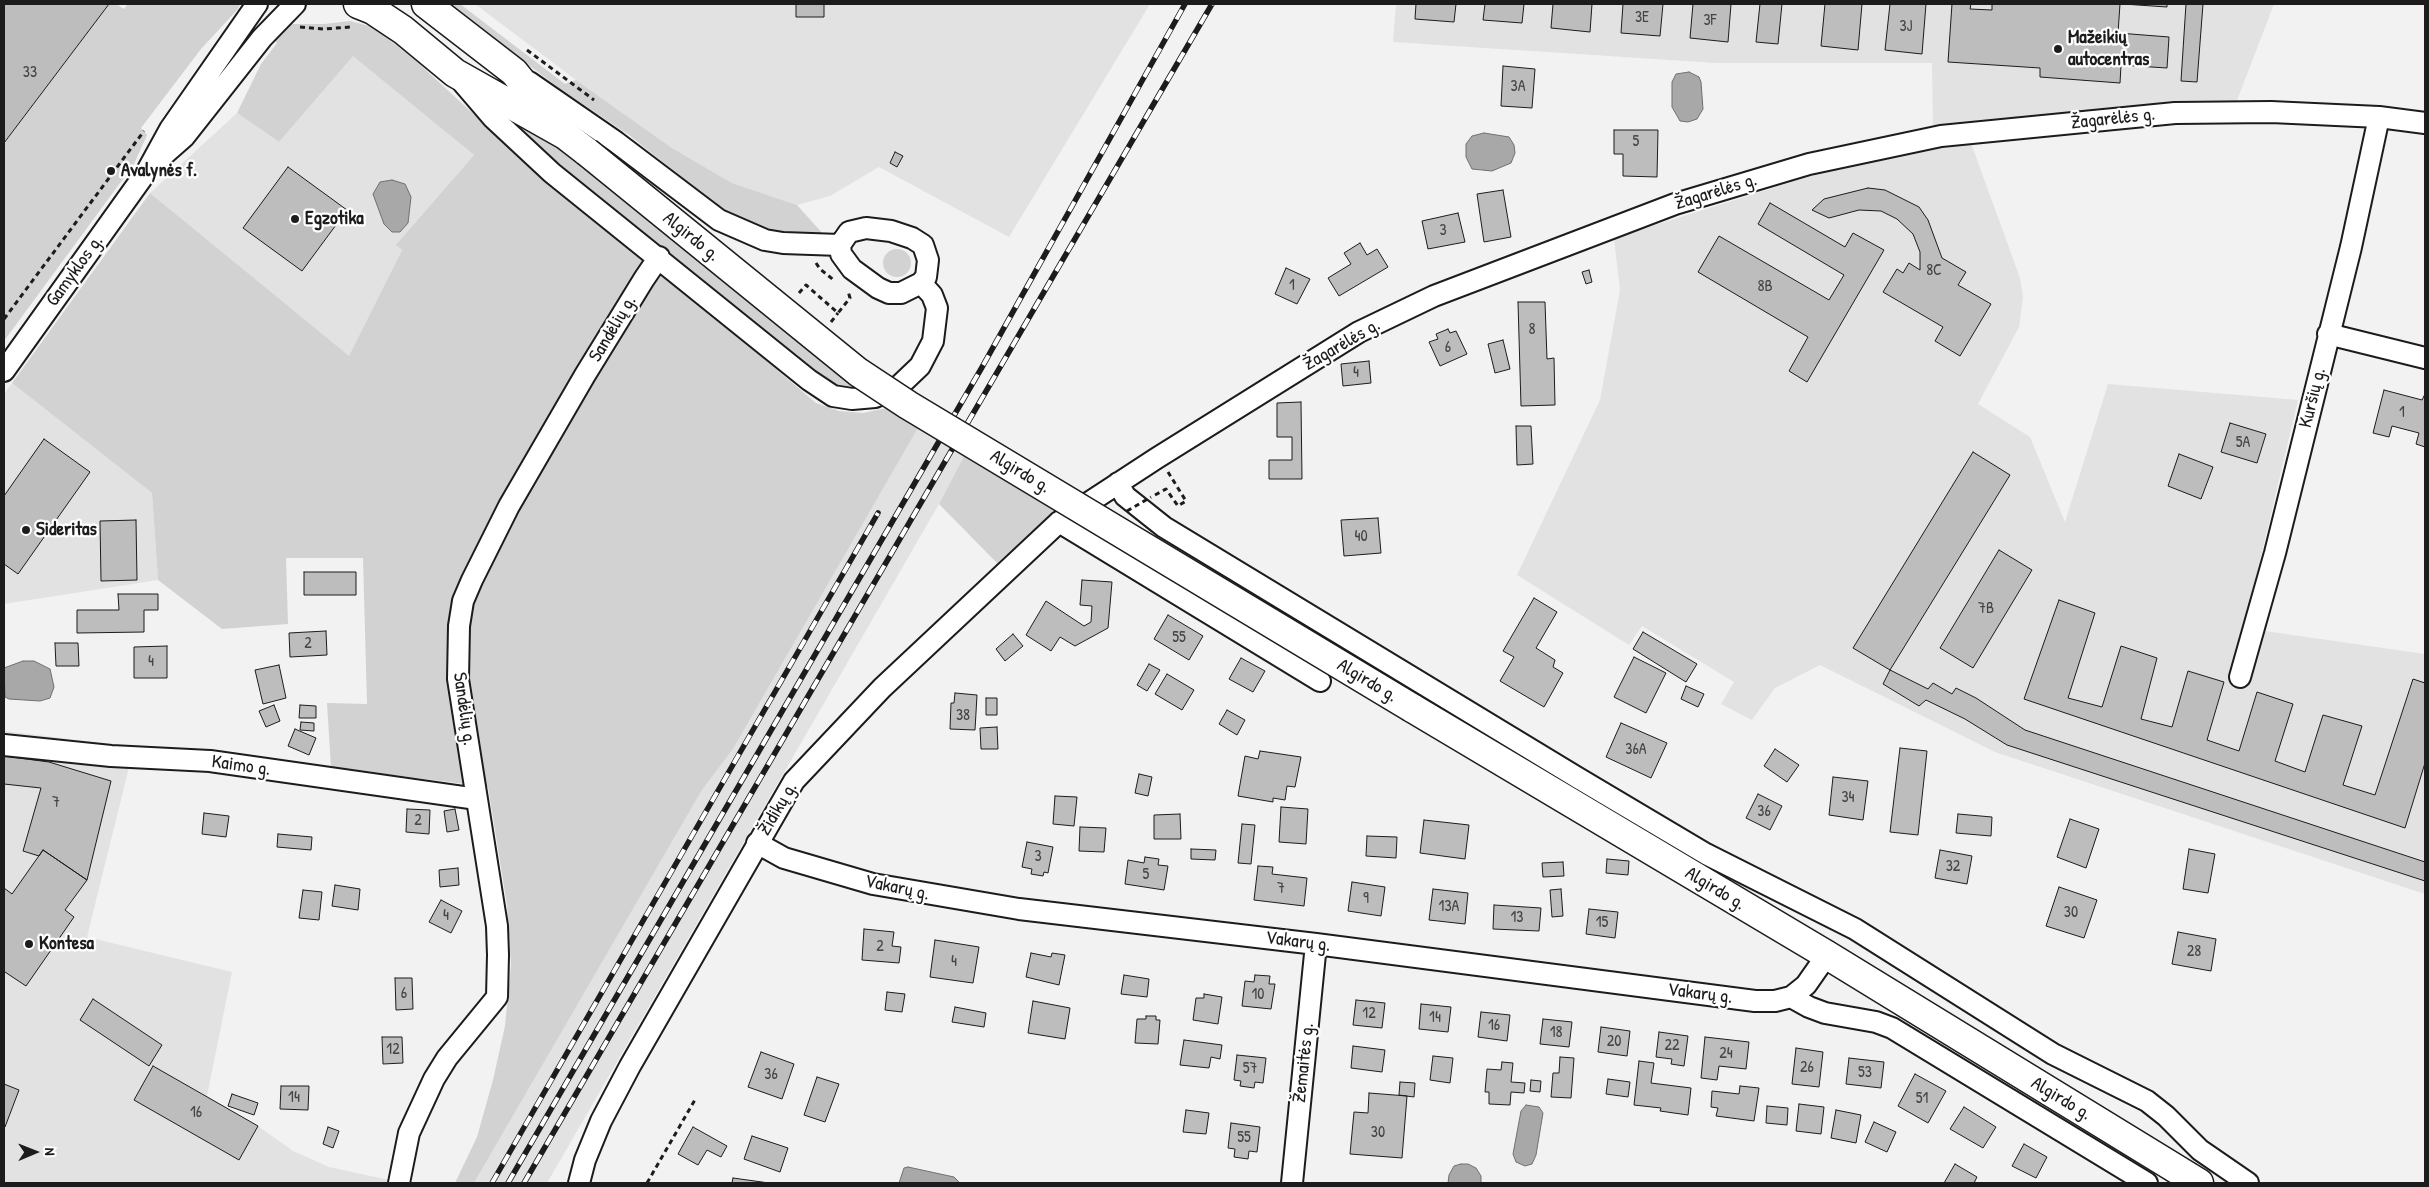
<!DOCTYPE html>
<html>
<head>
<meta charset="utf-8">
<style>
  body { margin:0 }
  #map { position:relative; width:2429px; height:1187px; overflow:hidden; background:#f2f2f2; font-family:"Patrick Hand",sans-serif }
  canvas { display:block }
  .frame { position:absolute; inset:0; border:5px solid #1c1c1c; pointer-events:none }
  .north { position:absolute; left:10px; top:1127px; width:50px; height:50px; -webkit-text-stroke:4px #fff; paint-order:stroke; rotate:89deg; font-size:14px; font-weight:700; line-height:20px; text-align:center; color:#1c1c1c }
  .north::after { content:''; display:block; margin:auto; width:18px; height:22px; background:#1c1c1c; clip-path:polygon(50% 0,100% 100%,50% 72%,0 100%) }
</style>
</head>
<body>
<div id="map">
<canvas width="2429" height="1187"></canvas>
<div class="frame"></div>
<div class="north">N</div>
</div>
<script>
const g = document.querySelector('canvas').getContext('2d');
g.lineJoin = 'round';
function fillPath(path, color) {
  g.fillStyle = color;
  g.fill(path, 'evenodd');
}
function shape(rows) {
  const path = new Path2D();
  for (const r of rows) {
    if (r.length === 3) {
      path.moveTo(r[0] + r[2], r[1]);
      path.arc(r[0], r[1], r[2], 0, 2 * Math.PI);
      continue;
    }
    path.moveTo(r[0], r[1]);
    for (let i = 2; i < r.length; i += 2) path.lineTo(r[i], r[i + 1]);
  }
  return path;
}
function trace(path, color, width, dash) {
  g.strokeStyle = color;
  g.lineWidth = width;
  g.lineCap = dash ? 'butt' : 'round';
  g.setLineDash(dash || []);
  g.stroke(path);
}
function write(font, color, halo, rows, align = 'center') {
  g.font = font + ' "Patrick Hand",sans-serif';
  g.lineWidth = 4.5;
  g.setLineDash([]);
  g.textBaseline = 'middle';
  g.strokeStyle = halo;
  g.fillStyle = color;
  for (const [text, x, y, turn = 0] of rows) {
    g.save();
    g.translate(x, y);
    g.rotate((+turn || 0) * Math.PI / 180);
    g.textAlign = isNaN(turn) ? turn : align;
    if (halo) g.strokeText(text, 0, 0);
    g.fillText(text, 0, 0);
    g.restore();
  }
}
const built = shape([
  [475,4,1150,4,1009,237,879,167,830,196,797,205,732,183,672,148,576,80],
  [1396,4,2274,4,2236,103,1933,126,1932,63,1716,63,1393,42],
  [353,55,474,155,397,245,402,250,349,357,150,193,237,113,279,142],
  [1971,143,2020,278,2023,297,2019,327,1978,404,2030,437,2065,522,2108,384,2298,400,2244,628,2425,654,2425,894,1995,752,1820,665,1775,688,1752,720,1721,704,1734,682,1642,626,1629,645,1517,575,1600,400,1620,290,1614,238,1859,161],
  [12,383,152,493,158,580,4,604,4,394],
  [918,428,964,456,939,504,547,1183,474,1183,702,790,733,749],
  [4,731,134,747,87,937,232,972,207,1096,258,1126,293,1151,329,1167,403,1183,4,1183]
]);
const green = shape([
  [109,4,116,4,124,9,128,4,240,4,238,9,201,49,141,128,147,135,134,164,4,341,4,143],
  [448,4,460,4,565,84,576,80,672,148,732,183,797,205,824,235,781,233,748,222,731,214,711,201,629,135,559,88],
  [350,21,373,27,416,61,529,165,678,286,816,403,839,411,863,413,887,408,918,428,733,749,702,790,474,1183,455,1183,477,1137,493,1080,505,1026,511,965,507,905,488,787,331,767,327,703,367,704,363,558,286,558,288,624,222,629,158,580,152,493,12,383,150,193,349,356,402,250,396,245,474,155,353,56,279,142,237,113,261,64,277,43,272,37,284,27,293,24,324,24],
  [506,112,563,151,858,388,842,388,820,377,554,160],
  [897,263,14],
  [964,456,1055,510,997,563,939,504]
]);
const water = shape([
  [1689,72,1699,77,1701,82,1703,109,1697,119,1688,122,1680,121,1672,107,1672,82,1676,74,1689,72],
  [1484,133,1509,137,1514,145,1515,153,1511,163,1492,171,1472,169,1466,157,1466,144,1472,136,1484,133],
  [392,180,405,184,411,197,408,223,400,232,392,232,384,224,373,194,380,182,392,180],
  [23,661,34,661,50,669,54,687,50,698,40,701,9,699,5,697,4,668,23,661],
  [1526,1105,1539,1107,1543,1113,1536,1155,1532,1164,1525,1166,1516,1162,1513,1154,1521,1111,1526,1105],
  [1461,1164,1468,1164,1476,1168,1481,1176,1481,1183,1448,1183,1449,1175,1454,1166,1461,1164],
  [908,1167,954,1177,960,1183,899,1183,904,1168,908,1167]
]);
const building = shape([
  [4,4,109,4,4,143,4,4],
  [796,4,824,4,824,17,796,17,796,4],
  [1416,4,1456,4,1454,22,1415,19,1416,4],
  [1485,4,1524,4,1522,23,1483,20,1485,4],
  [1553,4,1592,4,1590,32,1551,28,1553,4],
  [1623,4,1663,4,1660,36,1621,33,1623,4],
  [1693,4,1731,4,1728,42,1690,38,1693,4],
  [1760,4,1782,4,1778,44,1756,42,1760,4],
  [1825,4,1862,4,1858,50,1821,46,1825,4],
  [1890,4,1926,4,1922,54,1885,50,1890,4],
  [1952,4,1971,4,1970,9,1992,10,1992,4,2120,4,2118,33,2169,37,2167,68,2121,65,2120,83,2040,77,2040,68,1948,62,1952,4],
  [2123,4,2167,4,2167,7,2123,4],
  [2186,4,2203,4,2197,82,2181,81,2186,4],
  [1503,66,1535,69,1532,108,1501,106,1503,66],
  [1614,130,1658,130,1657,177,1623,176,1623,154,1614,154,1614,130],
  [895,152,903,156,897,167,890,163,895,152],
  [288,167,347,210,302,271,243,228,288,167],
  [1868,188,1885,190,1919,207,1928,220,1942,258,1966,272,1958,285,1991,304,1960,356,1935,341,1943,327,1883,292,1897,269,1903,273,1909,263,1920,270,1920,252,1913,234,1897,219,1881,211,1859,210,1829,218,1812,210,1824,199,1868,188],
  [1503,190,1511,237,1484,242,1477,194,1503,190],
  [1770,203,1845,247,1853,233,1884,250,1807,382,1789,371,1808,337,1698,272,1719,236,1829,300,1844,275,1758,224,1770,203],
  [1458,213,1465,242,1428,249,1422,221,1458,213],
  [1360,243,1367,255,1377,249,1388,267,1339,296,1328,278,1351,264,1344,253,1360,243],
  [1286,268,1310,279,1297,304,1275,294,1286,268],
  [1589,270,1592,282,1586,284,1582,272,1589,270],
  [1518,302,1545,302,1547,359,1554,358,1555,405,1521,406,1518,302],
  [1448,329,1450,333,1456,331,1467,354,1440,366,1429,342,1438,339,1436,334,1448,329],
  [1503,340,1510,369,1495,373,1488,344,1503,340],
  [1369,361,1371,383,1343,386,1341,364,1369,361],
  [2384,390,2422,400,2425,394,2425,447,2416,444,2419,433,2392,426,2389,437,2373,433,2384,390],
  [1301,402,1302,479,1269,479,1269,460,1292,460,1292,437,1277,437,1277,403,1301,402],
  [2230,423,2266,434,2257,463,2221,452,2230,423],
  [1516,426,1531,426,1533,464,1517,465,1516,426],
  [44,439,90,472,18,574,4,564,4,496,44,439],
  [1973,452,2010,475,1890,670,1853,648,1973,452],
  [2179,454,2213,467,2201,499,2168,486,2179,454],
  [1378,518,1381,553,1344,556,1341,520,1378,518],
  [136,520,137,580,101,581,100,521,136,520],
  [1999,550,2032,570,1973,668,1940,648,1999,550],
  [304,572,356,572,356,595,304,595,304,572],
  [1082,580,1112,582,1108,628,1075,646,1060,637,1051,651,1026,635,1046,601,1084,626,1091,622,1092,606,1080,605,1082,580],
  [118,594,158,594,158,610,144,610,144,632,77,633,77,610,119,610,118,594],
  [1534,598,1557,612,1536,648,1555,660,1553,667,1563,673,1544,707,1500,681,1514,657,1503,651,1534,598],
  [2059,600,2095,613,2068,698,2102,707,2121,646,2157,658,2141,719,2172,727,2188,671,2224,682,2207,740,2239,751,2257,692,2293,704,2275,761,2305,772,2323,715,2362,726,2343,785,2375,795,2413,679,2425,683,2425,763,2405,828,2024,699,2059,600],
  [1168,615,1203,636,1189,660,1154,639,1168,615],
  [326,631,327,655,290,657,289,633,326,631],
  [1643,632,1697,664,1686,682,1633,649,1643,632],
  [1013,634,1023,646,1005,661,996,649,1013,634],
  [55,643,78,643,79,666,56,666,55,643],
  [167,646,167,678,134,678,134,647,167,646],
  [1634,657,1666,673,1646,713,1614,697,1634,657],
  [1241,658,1265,671,1253,692,1229,679,1241,658],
  [1149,664,1160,670,1147,691,1137,685,1149,664],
  [279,665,286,698,263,704,255,670,279,665],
  [1890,670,1928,689,1933,683,1952,694,1956,688,1976,698,2025,730,2425,862,2425,881,2007,745,1965,719,1926,700,1919,706,1883,684,1890,670],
  [1167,674,1194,690,1182,710,1155,694,1167,674],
  [1686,686,1704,694,1698,707,1681,699,1686,686],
  [955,693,977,695,975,730,950,729,951,703,954,703,955,693],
  [986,698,997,698,997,715,986,715,986,698],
  [274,705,280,721,266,727,259,711,274,705],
  [300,705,316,706,316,718,299,718,300,705],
  [1227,710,1245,720,1237,735,1219,724,1227,710],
  [301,722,314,723,314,731,300,730,301,722],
  [1621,723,1667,743,1651,778,1606,757,1621,723],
  [997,727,998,749,981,749,980,728,997,727],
  [295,729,316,738,309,755,288,746,295,729],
  [1900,748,1927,751,1918,835,1890,832,1900,748],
  [1775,749,1799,765,1787,782,1764,766,1775,749],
  [1260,751,1301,757,1295,787,1287,786,1285,800,1273,798,1273,802,1238,796,1245,756,1258,759,1260,751],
  [4,756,49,762,111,781,87,880,43,850,39,856,23,851,41,788,4,784,4,756],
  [1139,774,1152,777,1148,796,1135,793,1139,774],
  [1833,777,1868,781,1863,820,1829,815,1833,777],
  [1758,794,1782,806,1770,830,1746,818,1758,794],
  [1055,796,1077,797,1074,826,1053,824,1055,796],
  [1281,807,1308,809,1306,844,1279,842,1281,807],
  [407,809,430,810,429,834,406,832,407,809],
  [455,809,459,830,447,832,444,811,455,809],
  [204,813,229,816,226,837,202,834,204,813],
  [1180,814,1181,839,1154,839,1154,815,1180,814],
  [1958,814,1992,817,1991,836,1956,833,1958,814],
  [2070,819,2099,829,2086,868,2057,857,2070,819],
  [1424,820,1469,825,1465,859,1420,853,1424,820],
  [1242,824,1255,825,1251,864,1238,863,1242,824],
  [1080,827,1106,828,1104,852,1079,851,1080,827],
  [278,834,312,837,311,850,277,847,278,834],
  [1367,836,1397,837,1396,858,1366,856,1367,836],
  [1027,842,1053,847,1048,873,1044,872,1043,876,1031,874,1032,869,1022,867,1027,842],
  [1191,849,1216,850,1215,860,1191,859,1191,849],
  [2189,849,2215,854,2208,893,2183,889,2189,849],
  [43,850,87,880,65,910,74,917,26,986,5,972,4,973,4,888,12,894,43,850],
  [1940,850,1972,856,1967,884,1935,878,1940,850],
  [1145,857,1159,859,1158,865,1168,866,1164,890,1125,884,1128,860,1144,863,1145,857],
  [1607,859,1629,861,1628,875,1606,873,1607,859],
  [1563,862,1564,876,1543,877,1542,863,1563,862],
  [1258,866,1273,867,1272,874,1307,878,1304,906,1254,900,1258,866],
  [458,868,459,885,440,887,439,870,458,868],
  [1352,882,1385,887,1381,916,1348,911,1352,882],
  [335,885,360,889,358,910,332,906,335,885],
  [2059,887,2097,900,2084,938,2046,926,2059,887],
  [1433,889,1468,893,1465,924,1429,920,1433,889],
  [1561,889,1563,916,1552,917,1550,890,1561,889],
  [303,890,322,892,319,920,299,918,303,890],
  [441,900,462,911,451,933,429,922,441,900],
  [1494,905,1541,908,1539,931,1493,929,1494,905],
  [1589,909,1618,912,1615,938,1586,934,1589,909],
  [864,929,894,932,892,946,901,947,899,963,862,960,864,929],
  [2178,932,2216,939,2211,971,2172,964,2178,932],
  [935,940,979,947,973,983,930,977,935,940],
  [1031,953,1051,957,1052,953,1065,955,1059,985,1026,977,1031,953],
  [1124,975,1149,979,1147,997,1121,994,1124,975],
  [1255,975,1270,976,1269,984,1275,984,1271,1009,1242,1006,1245,981,1254,982,1255,975],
  [395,978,412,978,413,1009,396,1010,395,978],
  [887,992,905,994,902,1012,885,1010,887,992],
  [1204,994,1222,997,1218,1024,1193,1020,1196,998,1204,998,1204,994],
  [93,999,162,1045,149,1066,80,1020,93,999],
  [1356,1000,1385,1003,1382,1028,1353,1025,1356,1000],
  [1033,1001,1070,1008,1065,1039,1028,1033,1033,1001],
  [1421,1004,1451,1007,1448,1032,1419,1029,1421,1004],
  [955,1007,986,1013,984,1027,952,1022,955,1007],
  [1481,1012,1510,1015,1507,1041,1478,1037,1481,1012],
  [1146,1016,1156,1016,1156,1020,1160,1020,1158,1044,1135,1043,1137,1019,1146,1019,1146,1016],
  [1543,1019,1572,1022,1569,1047,1540,1044,1543,1019],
  [1601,1027,1630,1031,1627,1056,1598,1052,1601,1027],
  [1659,1032,1688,1036,1684,1066,1671,1064,1672,1059,1656,1057,1659,1032],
  [382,1037,402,1037,403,1063,383,1064,382,1037],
  [1705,1037,1749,1042,1746,1069,1719,1066,1717,1080,1701,1078,1705,1037],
  [1184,1040,1222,1045,1220,1059,1211,1057,1209,1068,1180,1065,1184,1040],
  [1353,1046,1385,1050,1382,1072,1351,1068,1353,1046],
  [1796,1048,1823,1052,1819,1087,1792,1084,1796,1048],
  [761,1052,794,1064,782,1099,748,1087,761,1052],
  [1237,1055,1266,1058,1263,1083,1255,1082,1254,1088,1240,1086,1241,1081,1234,1080,1237,1055],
  [1433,1056,1453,1058,1450,1083,1430,1080,1433,1056],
  [1560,1057,1574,1058,1571,1098,1551,1097,1553,1073,1559,1073,1560,1057],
  [1849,1058,1884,1062,1881,1088,1846,1084,1849,1058],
  [1639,1061,1654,1063,1651,1083,1691,1088,1688,1115,1660,1111,1661,1108,1634,1105,1639,1061],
  [1502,1062,1513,1063,1511,1082,1525,1083,1524,1093,1511,1092,1510,1105,1489,1104,1489,1092,1485,1092,1487,1069,1501,1070,1502,1062],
  [153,1066,258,1126,239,1160,134,1100,153,1066],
  [1915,1074,1946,1091,1928,1123,1898,1106,1915,1074],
  [817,1077,839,1084,825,1122,804,1115,817,1077],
  [1608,1079,1630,1082,1628,1097,1606,1094,1608,1079],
  [1531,1080,1541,1081,1540,1092,1530,1091,1531,1080],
  [1400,1082,1415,1083,1414,1097,1399,1095,1400,1082],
  [4,1084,19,1090,5,1127,4,1126,4,1084],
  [281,1086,309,1086,308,1110,280,1109,281,1086],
  [1740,1086,1759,1088,1754,1121,1716,1116,1718,1108,1711,1107,1712,1091,1739,1094,1740,1086],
  [1369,1093,1407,1096,1402,1158,1350,1154,1354,1112,1368,1113,1369,1093],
  [232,1094,258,1103,254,1115,228,1106,232,1094],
  [1799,1104,1824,1107,1821,1134,1796,1131,1799,1104],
  [1767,1106,1788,1108,1787,1125,1766,1123,1767,1106],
  [1964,1107,1996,1127,1983,1148,1950,1129,1964,1107],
  [1186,1110,1209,1113,1206,1134,1183,1132,1186,1110],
  [1836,1110,1861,1115,1856,1143,1831,1138,1836,1110],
  [1874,1122,1896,1132,1887,1152,1865,1142,1874,1122],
  [1231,1123,1260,1127,1257,1152,1249,1151,1248,1159,1234,1157,1235,1149,1228,1148,1231,1123],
  [328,1127,339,1131,333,1148,323,1144,328,1127],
  [693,1127,727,1146,721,1157,707,1150,698,1165,678,1154,693,1127],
  [752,1136,788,1148,780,1172,744,1159,752,1136],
  [2024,1144,2047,1157,2036,1178,2012,1166,2024,1144],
  [1955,1164,1977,1177,1974,1183,1944,1183,1955,1164],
  [733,1178,769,1183,732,1183,733,1178]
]);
const path = shape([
  [300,27,324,29,351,27],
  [527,50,594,100],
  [816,263,820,269,835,281],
  [799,293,806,285,838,313,850,298,848,291],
  [4,319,144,131],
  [831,322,838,313],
  [1155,495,1166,489,1178,506,1186,501,1168,472],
  [647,1183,696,1098]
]);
const street = shape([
  [529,82,616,142,719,220,765,240,783,243,840,245],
  [463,83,493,118,552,173,809,380,833,396,852,399,875,397,899,386,920,366,933,341,937,308,932,295,921,283],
  [159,159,184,137,262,38,295,4],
  [866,228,891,231,912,238,923,245,928,260,926,277,921,283,901,293,889,293,878,288,852,269,841,254,840,245,849,232,866,228],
  [2328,334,2425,358],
  [4,371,147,171,170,129,257,4],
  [1118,483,1125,496,1164,527,1578,778,1706,854,1855,929,2053,1054,2147,1101,2166,1116,2200,1150,2248,1183],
  [1059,522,1320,681],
  [2240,677,2275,553,2351,247,2379,117],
  [4,745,111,756,210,761,477,799],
  [757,843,784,858,873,884,1019,909,1316,944,1755,1001,1775,1001,1791,997,1806,985,1827,955],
  [1791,997,1809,1007,1825,1013,1876,1022,1892,1028,2147,1183],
  [399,1183,409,1133,434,1079,447,1058,497,997,498,955,497,926,458,679,459,626,463,601,472,580,509,506,585,375,644,279,659,257],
  [579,1183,585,1160,601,1121,630,1066,794,781,882,688,1059,522,1157,458,1359,332,1434,296,1675,204,1809,164,1941,136,2175,113,2271,112,2379,117,2425,123],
  [1292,1183,1316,944]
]);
const primary = shape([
  [358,4,373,10,403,30,455,73,565,135,587,152],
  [426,4,514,72,557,125],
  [1412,708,1827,955,2199,1183]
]);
const rail = shape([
  [492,1183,878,513],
  [508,1183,981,369,1185,4],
  [524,1183,1212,4]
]);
const pathBridge = shape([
  [1127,511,1151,497]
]);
const primaryBridge = shape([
  [587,152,858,372,908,405,1412,708]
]);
const markers = [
  [2058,49,5,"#1c1c1c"],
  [111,171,5,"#1c1c1c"],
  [295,219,5,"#1c1c1c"],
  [26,530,5,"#1c1c1c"],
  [29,944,5,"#1c1c1c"]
];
const numberNames = [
  ["3E",1642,18],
  ["3F",1710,21],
  ["3J",1906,27],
  ["33",30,73],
  ["3A",1518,87],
  ["5",1636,142],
  ["3",1443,231],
  ["8C",1934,271],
  ["1",1292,286],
  ["8B",1765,287],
  ["8",1532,330],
  ["6",1448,348],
  ["4",1356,373],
  ["1",2402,413],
  ["5A",2243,443],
  ["40",1361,537],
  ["7B",1986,609],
  ["55",1179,638],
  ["2",308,644],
  ["4",151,662],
  ["38",963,716],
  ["36A",1636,750],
  ["34",1848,798],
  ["7",56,803],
  ["36",1764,812],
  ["2",418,821],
  ["3",1038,857],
  ["32",1953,867],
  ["5",1146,875],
  ["7",1281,889],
  ["9",1366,899],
  ["13A",1449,907],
  ["30",2071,913],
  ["4",446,916],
  ["13",1517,918],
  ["15",1602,923],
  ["2",880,947],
  ["28",2194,952],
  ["4",954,962],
  ["6",404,994],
  ["10",1258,995],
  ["12",1369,1014],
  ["14",1435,1018],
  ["16",1494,1026],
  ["18",1556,1033],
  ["20",1614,1042],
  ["22",1672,1046],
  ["12",393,1050],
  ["24",1726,1054],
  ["26",1807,1068],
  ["57",1250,1069],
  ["53",1865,1073],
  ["36",771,1075],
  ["14",294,1098],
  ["51",1922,1099],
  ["16",196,1113],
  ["30",1378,1133],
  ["55",1244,1138]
];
const poiNames = [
  ["Mažeikių",2068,38],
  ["autocentras",2068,60],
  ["Avalynės f.",121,171],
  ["Egzotika",305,219],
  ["Sideritas",36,530],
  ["Kontesa",39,944]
];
const streetNames = [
  ["Žagarėlės g.",2113,119,-6],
  ["Žagarėlės g.",1716,192,-17],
  ["Algirdo g.",691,237,39],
  ["Gamyklos g.",75,271,-54],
  ["Sandėlių g.",613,329,-59],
  ["Žagarėlės g.",1342,345,-30],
  ["Kuršių g.",2313,398,-76],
  ["Algirdo g.",1020,472,31],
  ["Algirdo g.",1367,681,31],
  ["Sandėlių g.",464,709,82],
  ["Kaimo g.",241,766,8],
  ["Židikų g.",778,809,-59],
  ["Vakarų g.",897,888,12],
  ["Algirdo g.",1715,889,31],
  ["Vakarų g.",1298,942,7],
  ["Vakarų g.",1700,994,7],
  ["Žemaitės g.",1304,1063,-84],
  ["Algirdo g.",2061,1099,31]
];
fillPath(built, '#e2e2e2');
fillPath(green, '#d2d2d2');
fillPath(water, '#a8a8a8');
trace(water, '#707070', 1);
fillPath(building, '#bdbdbd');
trace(building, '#1c1c1c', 1);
trace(street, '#1c1c1c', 24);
trace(primary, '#1c1c1c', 31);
trace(path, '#1c1c1c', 3, [5, 4]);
trace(street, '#fff', 20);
trace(primary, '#fff', 28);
trace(rail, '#1c1c1c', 5.5);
trace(rail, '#fff', 4, [11]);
trace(primaryBridge, '#1c1c1c', 31, []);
trace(pathBridge, '#1c1c1c', 3, [5, 4]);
trace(primaryBridge, '#fff', 28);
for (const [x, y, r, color] of markers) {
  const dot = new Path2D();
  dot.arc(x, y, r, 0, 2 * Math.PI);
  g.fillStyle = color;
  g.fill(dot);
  trace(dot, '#fff', 2);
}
write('16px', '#444', null, numberNames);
write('bold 19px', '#1c1c1c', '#fff', poiNames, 'left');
write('19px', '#1c1c1c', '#fff', streetNames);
</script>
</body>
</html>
